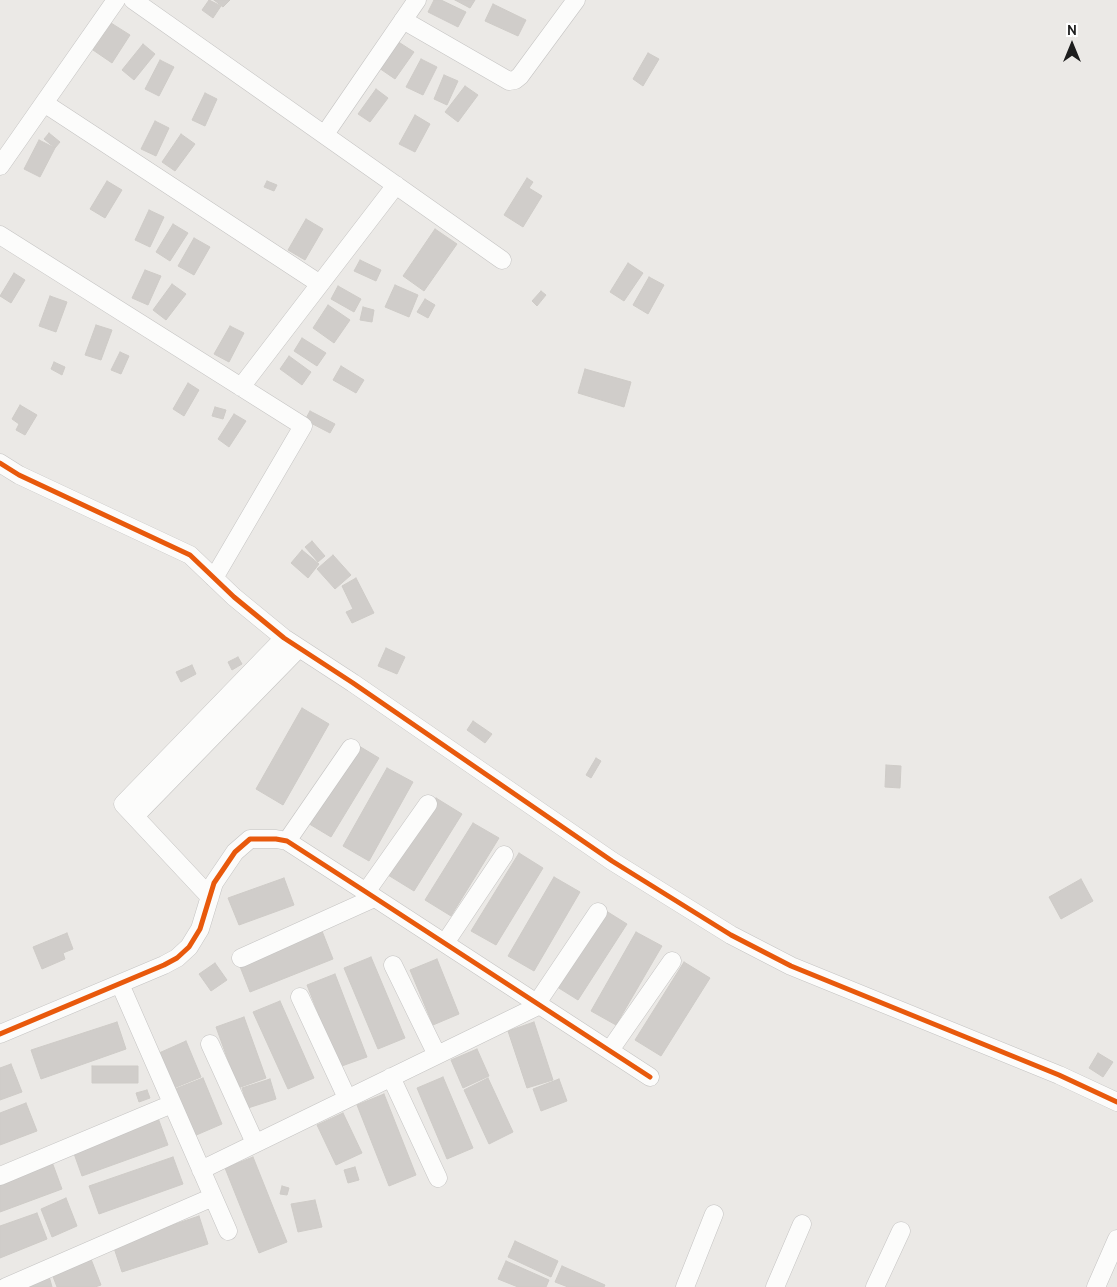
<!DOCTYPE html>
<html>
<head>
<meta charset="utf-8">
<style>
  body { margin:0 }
  #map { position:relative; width:1117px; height:1287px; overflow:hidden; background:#ebe9e6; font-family:Cabin,sans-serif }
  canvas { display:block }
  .north { position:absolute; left:1047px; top:20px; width:50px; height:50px; -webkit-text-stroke:4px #fff; paint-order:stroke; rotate:0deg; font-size:14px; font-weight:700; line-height:20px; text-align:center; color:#1d1d1d }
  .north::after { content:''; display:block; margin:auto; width:18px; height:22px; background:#1d1d1d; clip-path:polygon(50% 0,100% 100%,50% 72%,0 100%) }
</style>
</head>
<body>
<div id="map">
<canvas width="1117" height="1287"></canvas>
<div class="north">N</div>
</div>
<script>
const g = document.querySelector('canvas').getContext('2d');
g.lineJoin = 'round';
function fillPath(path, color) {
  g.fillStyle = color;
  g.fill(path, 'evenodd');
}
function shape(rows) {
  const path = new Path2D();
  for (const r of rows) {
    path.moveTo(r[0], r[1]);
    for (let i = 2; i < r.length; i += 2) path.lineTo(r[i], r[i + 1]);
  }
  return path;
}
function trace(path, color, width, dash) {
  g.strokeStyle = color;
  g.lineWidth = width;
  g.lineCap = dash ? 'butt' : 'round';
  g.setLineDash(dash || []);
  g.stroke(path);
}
const building = shape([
  [209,0,221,6,213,18,202,10,209,0],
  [214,0,230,0,223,7,214,0],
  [434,0,441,0,466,12,458,27,428,12,434,0],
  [455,0,475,0,470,8,455,0],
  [493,4,526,20,518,36,485,21,493,4],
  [111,23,130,35,112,63,93,50,111,23],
  [397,41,414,52,395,79,379,68,397,41],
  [143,44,155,54,134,80,122,70,143,44],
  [648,53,659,59,643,86,633,79,648,53],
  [421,59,437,67,423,95,406,87,421,59],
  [160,60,174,67,159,96,145,89,160,60],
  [444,75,458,81,447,105,434,99,444,75],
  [465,86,478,95,458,122,445,112,465,86],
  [376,89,388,98,370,122,358,114,376,89],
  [205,93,217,99,205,126,192,120,205,93],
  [415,115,430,124,415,152,399,144,415,115],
  [155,121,169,128,156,156,141,149,155,121],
  [49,133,60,142,55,148,44,139,49,133],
  [181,134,195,144,175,171,162,162,181,134],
  [39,140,55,148,40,177,24,169,39,140],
  [527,178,533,182,529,188,542,196,523,227,504,215,527,178],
  [107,181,122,190,105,218,90,209,107,181],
  [267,181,277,185,274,191,264,187,267,181],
  [149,210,164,217,150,247,135,240,149,210],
  [306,219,323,229,305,260,288,250,306,219],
  [173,224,188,233,170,261,156,252,173,224],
  [435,229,457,244,424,291,403,276,435,229],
  [194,238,210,247,194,275,178,266,194,238],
  [360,260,381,270,376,281,354,271,360,260],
  [628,263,643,273,624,301,610,292,628,263],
  [145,270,161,276,148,305,132,298,145,270],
  [14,273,25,280,11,303,0,296,14,273],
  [649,277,664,285,648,314,633,305,649,277],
  [172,284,186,294,166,320,153,310,172,284],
  [395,285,418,295,409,317,385,307,395,285],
  [338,286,361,299,354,312,331,299,338,286],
  [541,291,546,295,537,306,532,301,541,291],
  [50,296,67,302,56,332,39,326,50,296],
  [425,299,435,305,428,318,417,312,425,299],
  [328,305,350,320,334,343,313,328,328,305],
  [363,307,374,310,372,322,360,320,363,307],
  [96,325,112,330,101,360,85,355,96,325],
  [230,326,244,333,229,362,214,354,230,326],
  [302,338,326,353,317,366,294,351,302,338],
  [120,352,129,356,121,374,111,370,120,352],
  [289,356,311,372,302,385,280,369,289,356],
  [54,362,65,367,62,375,51,369,54,362],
  [341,366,364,380,356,393,333,380,341,366],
  [585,369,631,382,624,407,578,393,585,369],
  [188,383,199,390,184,416,173,409,188,383],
  [20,405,37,415,25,435,16,430,19,424,12,419,20,405],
  [215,407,226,410,223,419,212,416,215,407],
  [310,411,335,424,330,433,305,420,310,411],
  [234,414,246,421,229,447,218,439,234,414],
  [312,541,325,556,318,562,305,547,312,541],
  [302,550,319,564,308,578,291,563,302,550],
  [333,555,351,575,335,589,317,569,333,555],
  [356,578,374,613,352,623,346,612,353,609,342,586,356,578],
  [386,648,405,657,397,674,378,666,386,648],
  [238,657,242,664,232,670,228,662,238,657],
  [192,665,196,674,181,682,176,672,192,665],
  [302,708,329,724,283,805,256,789,302,708],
  [473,721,492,734,485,743,467,730,473,721],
  [354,743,379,758,331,837,306,822,354,743],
  [596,758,601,761,591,778,586,775,596,758],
  [886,765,901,766,900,788,885,787,886,765],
  [387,768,413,782,369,861,343,846,387,768],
  [436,798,462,814,414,891,388,875,436,798],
  [473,823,499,838,451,916,425,900,473,823],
  [519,853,543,868,496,945,471,931,519,853],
  [554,877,580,892,534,971,508,956,554,877],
  [284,878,294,905,239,925,228,898,284,878],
  [1081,879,1093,901,1061,919,1049,897,1081,879],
  [603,909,627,924,578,1000,554,985,603,909],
  [322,931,333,959,250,992,239,964,322,931],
  [636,932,662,946,616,1025,591,1011,636,932],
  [67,933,73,949,63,953,65,959,42,969,33,947,67,933],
  [371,957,405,1038,378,1049,344,968,371,957],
  [437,959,459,1014,433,1025,410,970,437,959],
  [684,962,710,978,661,1056,635,1040,684,962],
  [215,963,227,980,211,991,199,974,215,963],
  [335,974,367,1057,339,1067,307,985,335,974],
  [280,1001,314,1078,288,1089,253,1012,280,1001],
  [244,1017,266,1078,238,1088,216,1027,244,1017],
  [117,1022,126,1049,41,1079,31,1050,117,1022],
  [534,1022,553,1080,527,1088,508,1031,534,1022],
  [186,1041,201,1077,174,1088,159,1053,186,1041],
  [477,1049,489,1076,463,1088,451,1060,477,1049],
  [1098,1053,1113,1062,1103,1077,1089,1068,1098,1053],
  [11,1064,22,1092,0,1100,0,1068,11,1064],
  [92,1066,138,1066,138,1083,92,1083,92,1066],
  [443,1077,473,1148,447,1159,417,1088,443,1077],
  [203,1078,222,1124,194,1136,175,1089,203,1078],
  [488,1078,513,1132,489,1144,464,1090,488,1078],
  [270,1079,276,1099,248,1108,242,1088,270,1079],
  [559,1079,567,1101,541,1111,533,1089,559,1079],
  [147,1090,150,1098,139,1102,136,1093,147,1090],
  [384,1094,416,1175,389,1186,357,1105,384,1094],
  [26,1103,37,1131,0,1145,0,1113,26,1103],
  [343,1113,362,1153,336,1165,317,1125,343,1113],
  [158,1118,168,1145,82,1176,72,1148,158,1118],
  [173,1157,183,1184,99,1214,89,1186,173,1157],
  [253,1157,287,1242,259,1253,225,1168,253,1157],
  [52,1162,62,1189,0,1212,0,1182,52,1162],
  [355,1167,359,1180,348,1183,344,1170,355,1167],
  [282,1186,289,1188,287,1195,280,1194,282,1186],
  [66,1198,77,1226,52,1237,41,1209,66,1198],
  [315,1200,322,1227,298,1232,291,1204,315,1200],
  [37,1213,47,1239,0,1258,0,1226,37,1213],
  [199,1216,208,1244,122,1272,113,1245,199,1216],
  [515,1241,558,1261,551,1277,508,1257,515,1241],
  [91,1259,101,1285,95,1287,57,1287,52,1274,91,1259],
  [506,1261,549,1280,546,1287,518,1287,498,1279,506,1261],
  [562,1266,605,1285,604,1287,568,1287,555,1282,562,1266],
  [49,1276,52,1287,18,1287,49,1276]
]);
const minor = shape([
  [133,0,502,260],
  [403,20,509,81,515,80,520,76,576,0],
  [44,103,320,284],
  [325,134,417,0],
  [0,166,116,0],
  [0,235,303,426,214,578],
  [241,387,396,185],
  [0,463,19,475,190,555,234,597,284,638,353,683,612,861,731,935,791,966,1059,1075,1117,1102],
  [135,816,299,648],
  [287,841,351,748],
  [366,892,428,804],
  [210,897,123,804,284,638],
  [445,943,504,855],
  [241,958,374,898],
  [393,965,437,1055],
  [120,984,228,1231],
  [300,997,347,1098],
  [537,1003,598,912],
  [0,1034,164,965,177,958,189,947,200,929,214,883,235,852,250,839,276,839,287,841,366,892,650,1077],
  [210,1044,255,1143],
  [610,1050,672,961],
  [391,1077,438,1178],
  [201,1170,540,1005],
  [0,1176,172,1104],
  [6,1287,213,1197],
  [685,1287,714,1214],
  [775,1287,802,1224],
  [875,1287,901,1231],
  [1096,1287,1117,1239]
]);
const cycleway = shape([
  [0,463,19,475,190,555,234,597,284,638,353,683,612,861,731,935,791,966,1059,1075,1117,1102],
  [0,1034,164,965,177,958,189,947,200,929,214,883,235,852,250,839,276,839,287,841,366,892,650,1077]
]);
fillPath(building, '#d0cdca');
trace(building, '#cecbc7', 1);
trace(minor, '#c4c3c2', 19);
trace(minor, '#fcfcfb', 18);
trace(cycleway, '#e8590c', 5);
</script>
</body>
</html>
